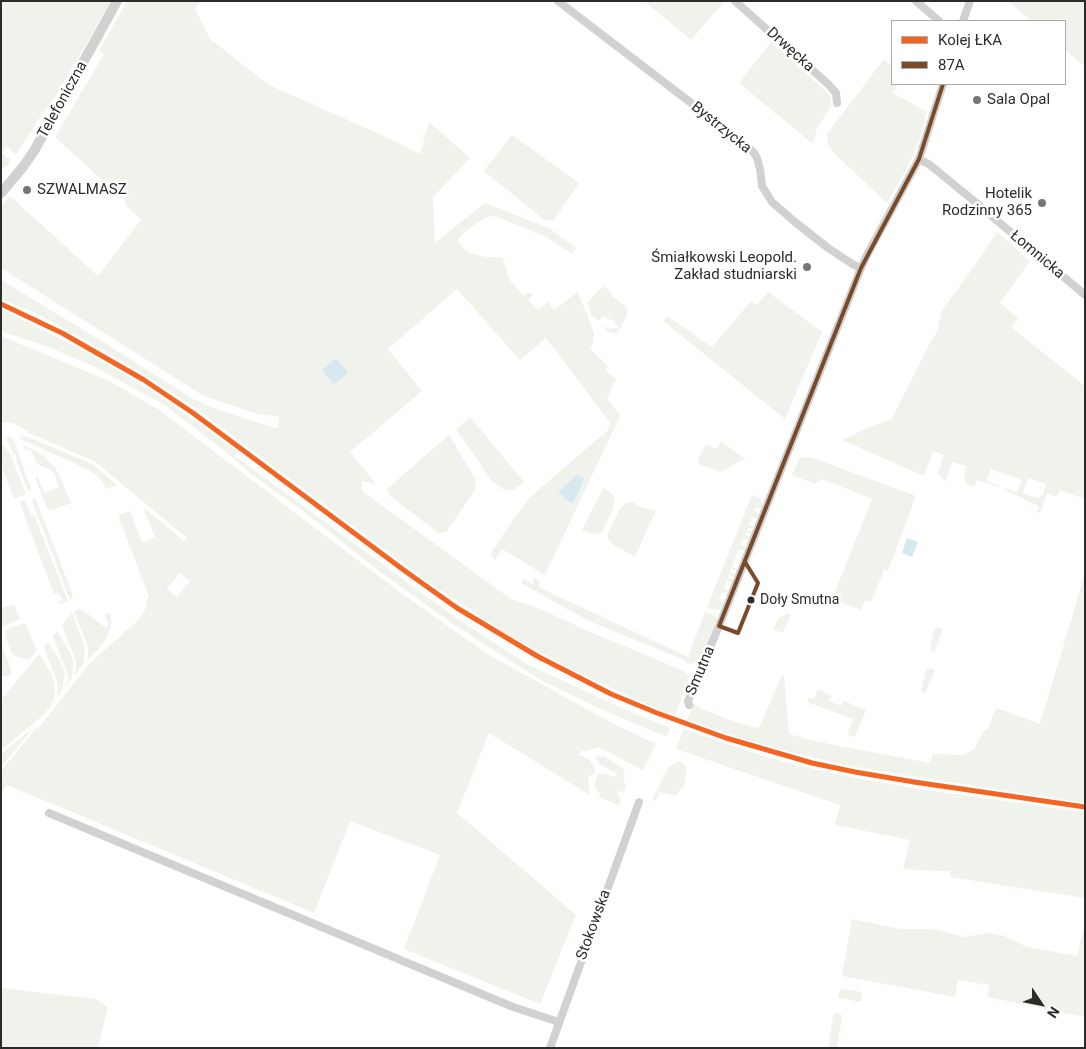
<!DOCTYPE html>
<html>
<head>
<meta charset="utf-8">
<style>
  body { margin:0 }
  #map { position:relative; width:1086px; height:1049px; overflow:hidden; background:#fff; font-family:Roboto,sans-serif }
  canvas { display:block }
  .frame { position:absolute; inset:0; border:2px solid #2c2c2c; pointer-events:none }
  .legend { position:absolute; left:891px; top:20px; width:175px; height:65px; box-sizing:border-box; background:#fff; border:1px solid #ababab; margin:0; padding:6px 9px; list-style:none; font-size:15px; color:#2c2c2c }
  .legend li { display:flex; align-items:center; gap:10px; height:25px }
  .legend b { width:25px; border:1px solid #ababab }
  .north { position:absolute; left:1016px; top:979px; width:50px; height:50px; -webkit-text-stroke:4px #fff; paint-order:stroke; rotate:124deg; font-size:14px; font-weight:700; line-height:20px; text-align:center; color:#2c2c2c }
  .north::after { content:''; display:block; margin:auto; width:18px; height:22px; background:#2c2c2c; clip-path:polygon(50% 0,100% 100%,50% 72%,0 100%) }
</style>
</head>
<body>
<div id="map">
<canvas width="1086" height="1049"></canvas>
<div class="frame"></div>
<ul class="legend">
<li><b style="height:6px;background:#f26522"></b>Kolej ŁKA</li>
<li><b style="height:6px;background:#7a4b2a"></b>87A</li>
</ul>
<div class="north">N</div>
</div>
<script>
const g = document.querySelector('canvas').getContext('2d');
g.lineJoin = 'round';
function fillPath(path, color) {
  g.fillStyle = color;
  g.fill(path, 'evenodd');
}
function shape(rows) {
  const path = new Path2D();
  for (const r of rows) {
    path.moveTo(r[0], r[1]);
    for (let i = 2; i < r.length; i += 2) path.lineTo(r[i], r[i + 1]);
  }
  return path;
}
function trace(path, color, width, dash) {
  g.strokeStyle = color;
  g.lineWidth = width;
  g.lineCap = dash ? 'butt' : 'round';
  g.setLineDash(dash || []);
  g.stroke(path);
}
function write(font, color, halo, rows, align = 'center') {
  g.font = font + ' Roboto,sans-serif';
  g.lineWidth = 5;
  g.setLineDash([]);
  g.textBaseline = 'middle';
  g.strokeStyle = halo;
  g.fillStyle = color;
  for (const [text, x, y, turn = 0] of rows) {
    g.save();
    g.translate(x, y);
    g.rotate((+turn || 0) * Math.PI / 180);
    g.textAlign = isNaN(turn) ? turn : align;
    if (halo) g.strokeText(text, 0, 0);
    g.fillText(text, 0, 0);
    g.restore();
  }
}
const green = shape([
  [1,1,111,1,56,96,40,117,16,155,7,147,2,153,9,159,10,162,8,166,1,169],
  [127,1,201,1,195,9,210,39,269,85,386,137,420,154,429,122,470,158,433,197,435,243,485,203,549,228,576,248,572,254,545,236,495,216,486,217,466,231,458,239,459,244,469,253,486,257,502,257,510,281,524,296,528,292,530,294,532,293,532,296,528,300,538,310,548,302,554,310,578,292,594,333,593,343,590,349,608,366,606,371,616,379,607,398,620,416,545,575,502,549,495,560,491,556,492,551,504,533,529,498,608,430,611,424,546,338,520,360,457,289,388,349,422,391,350,452,376,484,362,481,362,491,511,599,538,608,588,631,684,671,689,676,688,681,675,716,646,704,577,672,507,634,428,582,197,409,138,371,101,349,37,314,1,299,1,280,105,343,193,399,219,410,278,429,279,417,258,414,204,396,1,268,1,207,10,196,98,276,141,220,126,205,126,202,55,137,104,54,99,51],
  [644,1,723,1,724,2,691,40],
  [1008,1,1085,1,1085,67,1065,50,1065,21,1031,21],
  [771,42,830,95,831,107,817,128,813,144,739,83],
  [884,59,892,66,892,84,898,84,893,93,927,112,920,138,909,164,887,203,835,154,828,145,827,134],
  [512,135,579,183,555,218,552,220,549,221,543,219,484,171],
  [997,232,1030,261,1000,303,1018,318,1011,327,1085,386,1085,499,1060,490,1057,497,1047,494,1040,513,1037,512,1039,507,1038,506,1003,489,1004,488,1017,492,1022,480,991,469,986,481,1000,486,999,487,977,480,974,487,968,485,965,481,964,476,966,466,952,462,945,482,938,473,944,455,933,451,924,476,842,440,874,425,891,420,929,345,937,332,942,310,968,275],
  [1028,478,1046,484,1042,496,1037,498,1023,493],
  [603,286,611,292,612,296,625,306,627,310,627,316,617,333,608,332,604,328,605,326,609,329,614,328,618,329,619,326,616,325,615,321,611,319,609,320,604,316,599,321,592,316,587,303],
  [768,292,822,332,785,419,663,321,667,316,712,347,751,301,757,305],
  [1,309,78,348,124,374,164,399,238,452,235,456,459,620,529,665,626,710,670,728,667,737,601,709,544,682,509,660,456,626,379,571,299,508,251,474,225,451,163,404,93,366,46,346,6,333,1,331],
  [1,336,109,381,158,409,401,593,489,655,612,723,656,744,643,770,598,747,586,751,581,751,579,755,589,759,595,769,595,773,588,777,590,795,489,733,457,813,576,915,540,1004,404,949,440,855,350,821,314,913,7,785,1,793,1,771,36,728,38,729,89,664,137,621,145,610,147,599,149,597,118,515,130,511,142,543,155,537,143,507,184,541,187,538,94,461,27,432,28,431,13,423,1,422],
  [180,573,190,581,177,597,167,589],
  [470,417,524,482,512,491,503,489,492,481,456,429],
  [21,435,25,437,26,436,92,464,117,485,106,489,100,478,91,471,27,442,21,439,20,436],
  [449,435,476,480,475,490,446,532,439,533,390,496,387,489],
  [10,436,13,438,31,488,29,493,16,460,17,460,16,454,14,455,6,438],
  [721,441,741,456,746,458,721,472,699,464,698,460,704,447,708,445,717,449],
  [1,443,10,453,26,494,14,499,1,465],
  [22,444,43,455,54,466,61,478,71,503,53,510,47,508,35,478,38,477,44,493,59,487,53,471,37,464,31,450,25,449],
  [803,457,813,458,916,496,888,571,884,570,871,602,865,600,861,610,832,599,872,499,822,479,815,484,792,475,799,459],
  [603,488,608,491,614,496,614,507,603,530,598,534,593,534,589,533,582,530],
  [752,495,759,498,763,505,762,509,756,507,754,511,760,514,757,519,752,517,749,525,754,527,753,529,748,528,747,530,752,532,751,534,746,532,745,535,750,537,749,540,743,538,741,545,746,547,745,551,739,549,732,566,737,569,736,571,731,569,730,572,735,574,734,577,729,575,728,578,733,580,732,583,727,581,724,588,729,591,728,593,722,592,719,600,723,603,721,609,715,610,707,607],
  [32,497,36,500,72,593,73,597,70,600,32,501,33,500],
  [25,500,31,516,34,515,68,601,61,604,59,604,57,602,62,600,61,597,59,593,54,594,20,504,21,501],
  [628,502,634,503,641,507,656,510,635,557,615,546,609,540,608,537,608,533,621,507],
  [1085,570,1085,803,910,776,845,765,790,752,740,738,687,720,694,703,700,708,733,721,756,728,760,726,782,675,784,676,789,734,810,740,850,748,930,763,933,753,949,755,962,755,969,752,975,748,983,732,988,728,996,708,1040,724,1076,604],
  [535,578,540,581,538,587,688,657,705,612,715,616,717,619,701,659,697,662,691,664,687,663,684,660,589,621,521,583,523,579,532,584],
  [14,604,20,619,2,627,1,608],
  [79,609,84,611,106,628,109,624,105,616,105,615,111,613,111,626,107,637,101,646,87,661,88,657,88,647,74,611],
  [72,613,84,645,85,653,83,664,75,676,76,669,76,661,62,625],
  [786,614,791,614,783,633,773,629,778,619],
  [25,623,37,651,29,660,17,657,12,654,5,635,7,629],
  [937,627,943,629,934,653,930,649,934,631],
  [57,631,71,654,73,663,72,677,66,687,68,679,67,672,53,636],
  [48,642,60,661,65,674,63,688,57,698,58,690,57,681,44,648],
  [1,643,12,671,11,674,8,676,4,676,1,674],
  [39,654,50,672,54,681,55,691,54,699,49,708,41,717,1,750,1,700],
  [929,668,935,670,925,694,921,692,926,670],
  [818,689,831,696,829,701,841,706,843,701,866,710,855,737,847,735,853,719,807,702,809,697,814,699],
  [35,726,1,767,1,754],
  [684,729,763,756,796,765,850,777,920,789,1085,812,1085,898,950,877,950,871,935,871,903,869,910,840,835,825,840,805,676,749],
  [604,756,625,770,623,777,626,787,624,791,617,792,621,800,620,804,617,805,599,797,600,793,597,791,595,785,596,779,598,774,607,774,614,777,617,774,598,763,596,757],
  [680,761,687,767,684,787,678,792,676,796,659,792,656,801,652,800,669,767,675,763],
  [852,919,901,929,932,929,965,937,988,933,1004,936,1027,947,1077,956,1085,921,1085,1017,988,997,989,985,958,980,955,997,842,976],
  [1,988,96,999,108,1007,98,1048,1,1048],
  [844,989,862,992,861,1002,840,998,838,996,839,992,841,990],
  [837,1012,841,1015,842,1017,837,1048,828,1048,833,1016]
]);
const water = shape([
  [336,358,348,373,334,384,322,370],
  [577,475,584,479,573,503,565,499,559,491],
  [907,538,918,542,912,557,902,553]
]);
const minor = shape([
  [558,1,746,145,754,153,757,158,760,169,762,186,772,202,795,222,828,248,854,265,861,268],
  [735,1,828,84,836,93,837,103],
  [916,1,939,21],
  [963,21,970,1],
  [919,159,930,165,968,196,1085,295],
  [689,705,688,701,723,616,861,268,867,255,919,159,943,84],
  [49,813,513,1007,559,1022],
  [550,1048,639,802]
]);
const tertiary = shape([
  [1,193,23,167,34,151,117,1]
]);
const bus1 = shape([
  [745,562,758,583,738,633,719,626,861,268,919,159,943,84]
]);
const rail1 = shape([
  [1,304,62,333,144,380,193,413,405,571,457,608,537,656,611,694,657,713,726,738,812,763,855,772,914,782,1085,807]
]);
const markers = [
  [977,100,5,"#767676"],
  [27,190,5,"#767676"],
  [1042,203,5,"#767676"],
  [807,267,5,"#767676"],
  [751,600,4.5,"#2c2c2c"]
];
const busNames = [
  ["Doły Smutna",760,600]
];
const streetNames = [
  ["Drwęcka",790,50,42],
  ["Telefoniczna",63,100,-61],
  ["Bystrzycka",721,128,39],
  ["Łomnicka",1037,255,40],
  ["Smutna",701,671,-67],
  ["Stokowska",594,925,-70]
];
const poiNames = [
  ["Sala Opal",987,100],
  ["SZWALMASZ",37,190],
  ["Hotelik",1032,194,"right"],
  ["Rodzinny 365",1032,211,"right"],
  ["Śmiałkowski Leopold.",797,258,"right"],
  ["Zakład studniarski",797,275,"right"]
];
fillPath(green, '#f0f3eb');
fillPath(water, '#d7e8f0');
trace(minor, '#d1d1d1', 8);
trace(tertiary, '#d1d1d1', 10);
trace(bus1, '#7a4b2a', 4);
trace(rail1, '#f26522', 5);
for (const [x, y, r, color] of markers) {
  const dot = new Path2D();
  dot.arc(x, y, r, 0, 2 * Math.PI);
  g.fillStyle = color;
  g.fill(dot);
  trace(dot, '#fff', 2);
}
write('14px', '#2c2c2c', '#fff', busNames, 'left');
write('15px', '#2c2c2c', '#fff', streetNames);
write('15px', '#2c2c2c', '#fff', poiNames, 'left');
</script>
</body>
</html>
